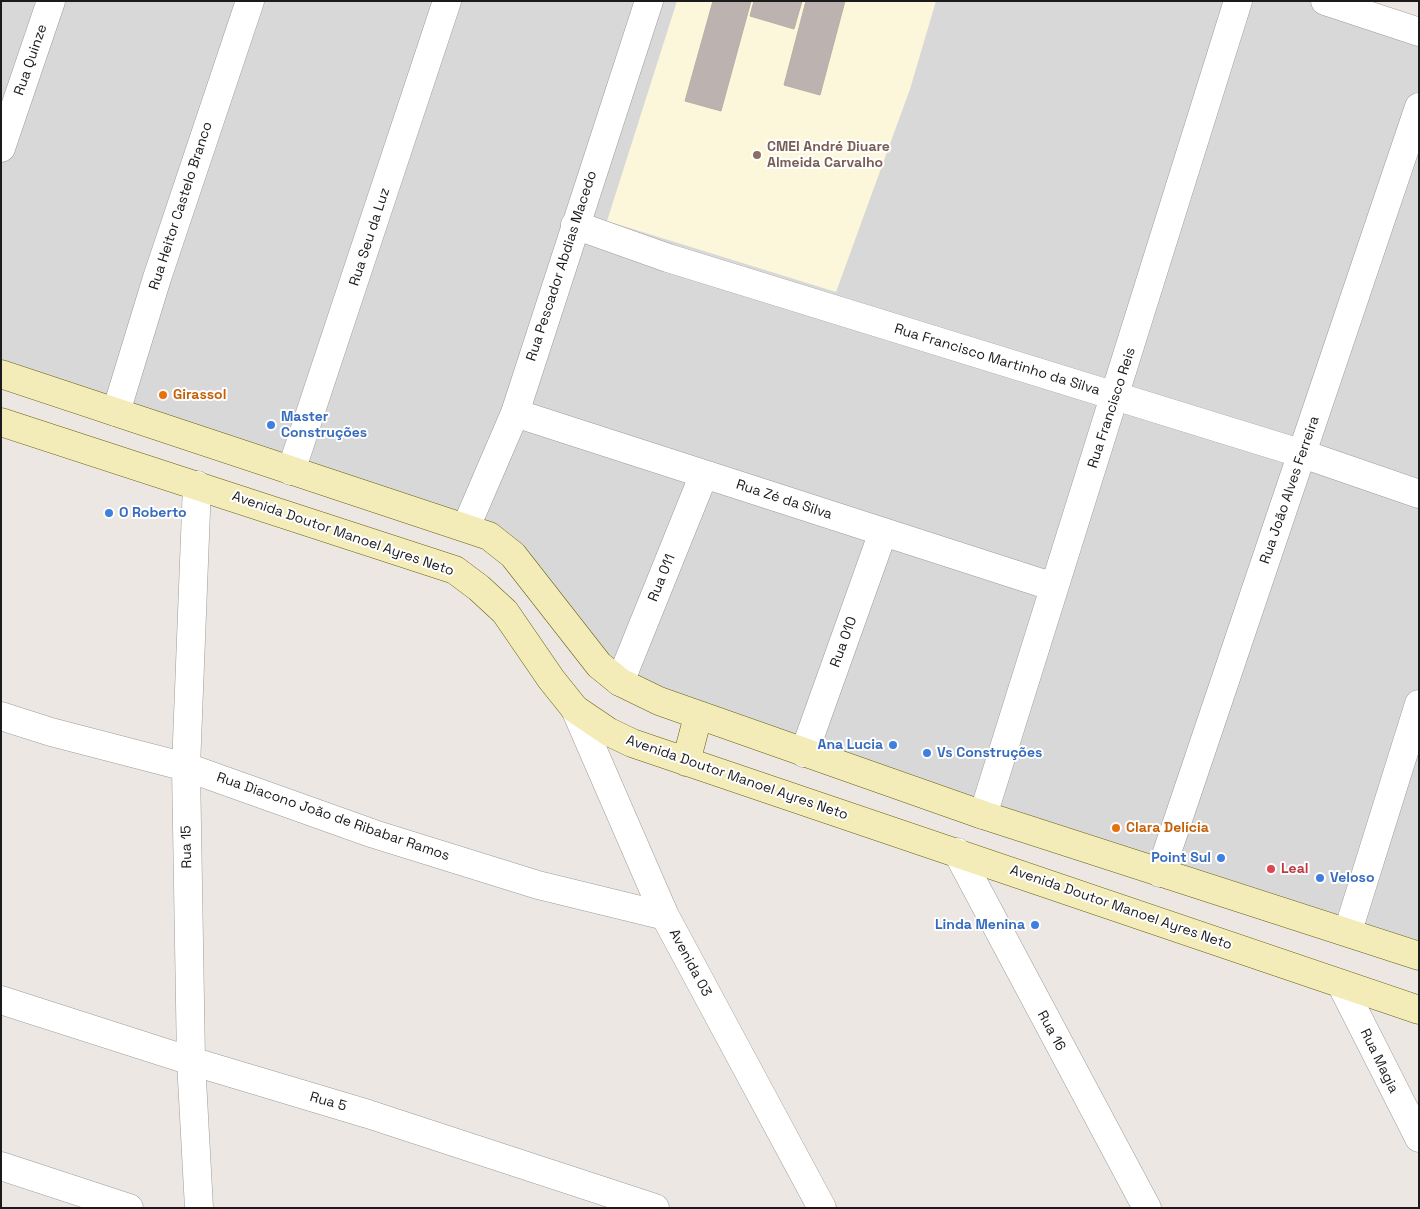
<!DOCTYPE html>
<html>
<head>
<meta charset="utf-8">
<style>
  body { margin:0 }
  #map { position:relative; width:1420px; height:1209px; overflow:hidden; background:#ece7e2; font-family:"Space Grotesk",sans-serif }
  canvas { display:block }
  .frame { position:absolute; inset:0; border:2px solid #1b1b1b; pointer-events:none }
</style>
</head>
<body>
<div id="map">
<canvas width="1420" height="1209"></canvas>
<div class="frame"></div>
</div>
<script>
const g = document.querySelector('canvas').getContext('2d');
g.lineJoin = 'round';
function fillPath(path, color) {
  g.fillStyle = color;
  g.fill(path, 'evenodd');
}
function shape(rows) {
  const path = new Path2D();
  for (const r of rows) {
    path.moveTo(r[0], r[1]);
    for (let i = 2; i < r.length; i += 2) path.lineTo(r[i], r[i + 1]);
  }
  return path;
}
function trace(path, color, width, dash) {
  g.strokeStyle = color;
  g.lineWidth = width;
  g.lineCap = dash ? 'butt' : 'round';
  g.setLineDash(dash || []);
  g.stroke(path);
}
function write(font, color, halo, rows, align = 'center') {
  g.font = font + ' "Space Grotesk",sans-serif';
  g.lineWidth = 4;
  g.setLineDash([]);
  g.textBaseline = 'middle';
  g.strokeStyle = halo;
  g.fillStyle = color;
  for (const [text, x, y, turn = 0] of rows) {
    g.save();
    g.translate(x, y);
    g.rotate((+turn || 0) * Math.PI / 180);
    g.textAlign = isNaN(turn) ? turn : align;
    if (halo) g.strokeText(text, 0, 0);
    g.fillText(text, 0, 0);
    g.restore();
  }
}
const residential = shape([
  [1,1,1325,1,1419,32,1419,956,639,692,513,555,1,374]
]);
const education = shape([
  [677,1,936,1,910,89,836,292,607,221]
]);
const building = shape([
  [713,1,751,1,721,111,685,101,713,1],
  [754,1,802,1,794,29,750,16,754,1],
  [806,1,845,1,820,95,784,85,806,1]
]);
const street = shape([
  [1325,1,1419,32],
  [1,148,51,1],
  [575,225,668,258,1303,454,1419,494],
  [116,412,157,278,250,1],
  [515,413,1054,587],
  [291,471,447,1],
  [197,485,186,767,191,1061,199,1208],
  [466,527,515,413,649,1],
  [620,682,704,474],
  [575,709,665,916,822,1208],
  [1,716,51,732,186,767,374,834,538,885,665,916],
  [804,753,883,532],
  [983,815,1238,1],
  [957,852,1147,1208],
  [1160,873,1419,107],
  [1348,931,1419,704],
  [1341,984,1419,1138],
  [1,1000,191,1061,368,1114,655,1208],
  [1,1166,129,1208]
]);
const secondary = shape([
  [1,374,489,536,513,555,599,665,620,682,659,701,983,815,1419,956],
  [1,422,455,570,479,588,505,612,551,679,575,709,609,732,632,743,1419,1010],
  [686,762,698,716]
]);
const markers = [
  [757,155,5,"#8d6e63"],
  [163,395,5,"#e8710a"],
  [271,425,5,"#3f7fe0"],
  [109,513,5,"#3f7fe0"],
  [893,745,5,"#3f7fe0"],
  [927,753,5,"#3f7fe0"],
  [1116,828,5,"#e8710a"],
  [1221,858,5,"#3f7fe0"],
  [1271,869,5,"#e0444e"],
  [1320,878,5,"#3f7fe0"],
  [1035,925,5,"#3f7fe0"]
];
const streetNames = [
  ["Rua Quinze",31,60,-71],
  ["Rua Heitor Castelo Branco",181,206,-72],
  ["Rua Seu da Luz",370,237,-72],
  ["Rua Pescador Abdias Macedo",562,266,-72],
  ["Rua Francisco Martinho da Silva",997,360,17],
  ["Rua Francisco Reis",1112,408,-72],
  ["Rua João Alves Ferreira",1290,490,-71],
  ["Rua Zé da Silva",784,500,18],
  ["Avenida Doutor Manoel Ayres Neto",343,534,19],
  ["Rua 011",662,578,-68],
  ["Rua 010",844,642,-70],
  ["Avenida Doutor Manoel Ayres Neto",737,778,19],
  ["Rua Diacono João de Ribabar Ramos",333,817,19],
  ["Rua 15",187,847,-91],
  ["Avenida Doutor Manoel Ayres Neto",1121,908,19],
  ["Avenida 03",690,963,62],
  ["Rua 16",1051,1031,61],
  ["Rua Magia",1379,1061,64],
  ["Rua 5",328,1102,16]
];
const educationNames = [
  ["CMEI André Diuare",767,147],
  ["Almeida Carvalho",767,163]
];
const foodNames = [
  ["Girassol",173,395],
  ["Clara Delícia",1126,828]
];
const shopNames = [
  ["Master",281,417],
  ["Construções",281,433],
  ["O Roberto",119,513],
  ["Ana Lucia",883,745,"right"],
  ["Vs Construções",937,753],
  ["Point Sul",1211,858,"right"],
  ["Veloso",1330,878],
  ["Linda Menina",1025,925,"right"]
];
const healthNames = [
  ["Leal",1281,869]
];
fillPath(residential, '#d9d8d9');
fillPath(education, '#fcf6db');
fillPath(building, '#bcb2af');
trace(building, '#bcaca6', 1);
trace(street, '#9c9c9c', 29);
trace(secondary, '#67610e', 29);
trace(street, '#fff', 28);
trace(secondary, '#f3ecb9', 28);
for (const [x, y, r, color] of markers) {
  const dot = new Path2D();
  dot.arc(x, y, r, 0, 2 * Math.PI);
  g.fillStyle = color;
  g.fill(dot);
  trace(dot, '#fff', 2);
}
write('14px', '#1b1b1b', '#fff', streetNames);
write('bold 14px', '#785e54', '#fff', educationNames, 'left');
write('bold 14px', '#c56008', '#fff', foodNames, 'left');
write('bold 14px', '#366cbe', '#fff', shopNames, 'left');
write('bold 14px', '#be3a42', '#fff', healthNames, 'left');
</script>
</body>
</html>
